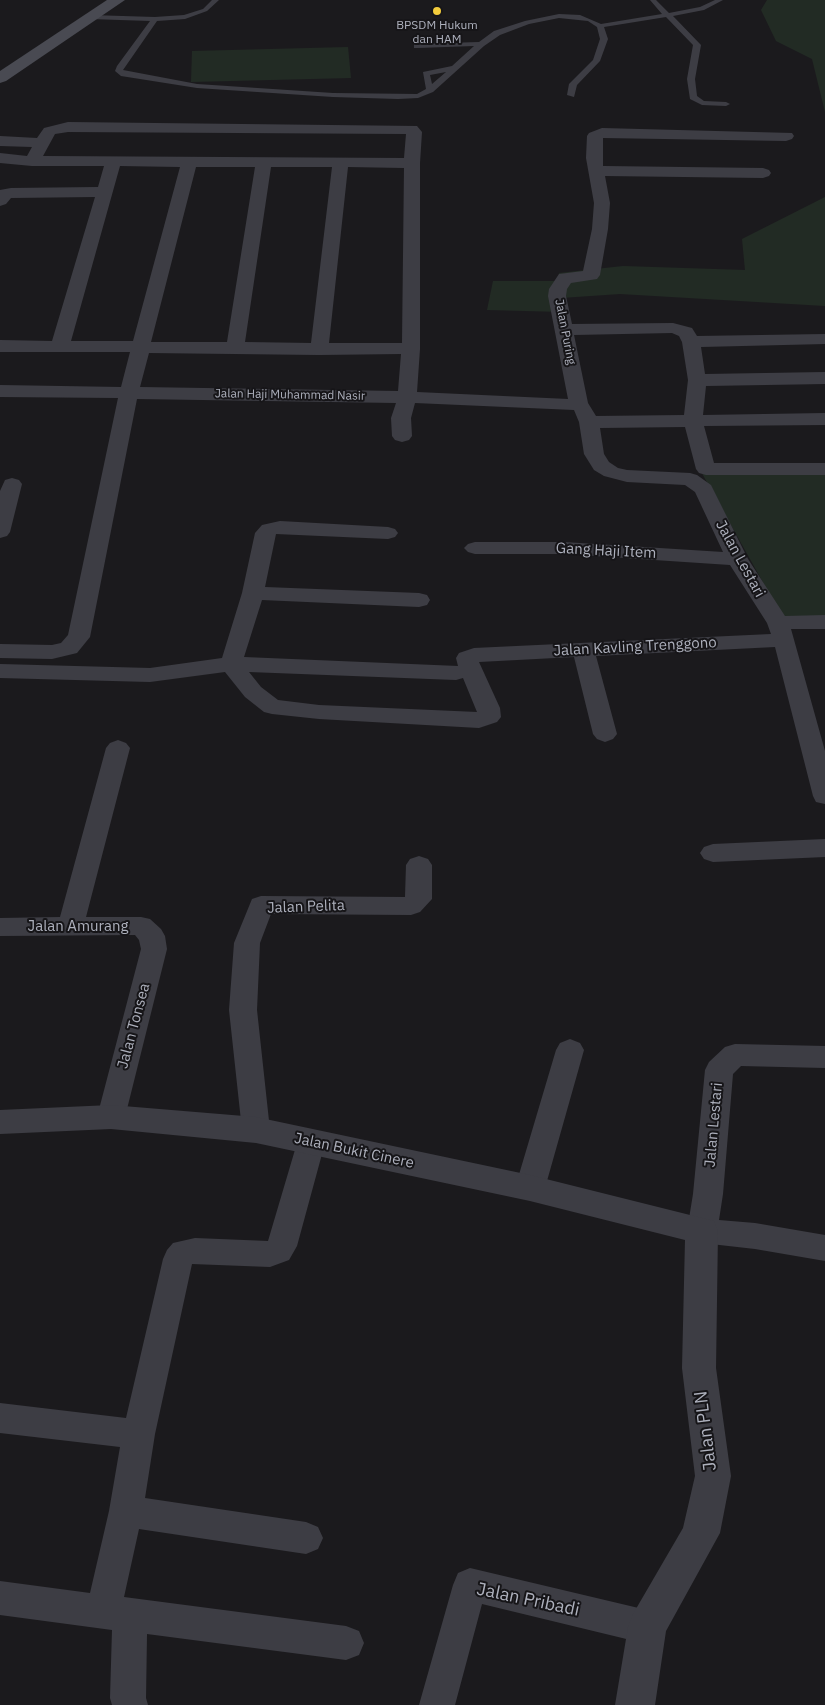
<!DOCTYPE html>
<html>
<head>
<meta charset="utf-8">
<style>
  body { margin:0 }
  canvas { display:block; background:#1b1a1d }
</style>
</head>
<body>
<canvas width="825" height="1705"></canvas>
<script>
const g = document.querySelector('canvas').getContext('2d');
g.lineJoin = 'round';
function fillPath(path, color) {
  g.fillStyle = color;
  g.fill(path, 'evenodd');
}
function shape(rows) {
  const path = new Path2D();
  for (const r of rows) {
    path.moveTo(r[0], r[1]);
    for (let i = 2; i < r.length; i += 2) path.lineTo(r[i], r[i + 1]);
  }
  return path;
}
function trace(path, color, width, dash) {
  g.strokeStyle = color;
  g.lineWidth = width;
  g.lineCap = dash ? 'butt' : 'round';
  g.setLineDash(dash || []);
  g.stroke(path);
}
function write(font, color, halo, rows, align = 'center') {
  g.font = font + ' "IBM Plex Sans",sans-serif';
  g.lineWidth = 4;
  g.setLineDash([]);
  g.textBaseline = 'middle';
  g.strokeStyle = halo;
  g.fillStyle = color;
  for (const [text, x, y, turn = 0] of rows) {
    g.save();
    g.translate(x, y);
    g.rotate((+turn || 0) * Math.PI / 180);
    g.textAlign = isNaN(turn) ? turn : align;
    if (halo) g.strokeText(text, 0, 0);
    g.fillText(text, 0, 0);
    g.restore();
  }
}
const green = shape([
  [767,0,825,0,825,112,812,59,776,41,761,10],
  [348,47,351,78,191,82,192,51],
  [825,197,825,306,620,294,561,298,563,312,487,310,493,281,558,281,559,273,623,266,745,270,742,239],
  [699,468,825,469,825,619,783,618]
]);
const service = shape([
  [212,0,219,0,207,11,185,19,157,21,123,70,197,84,333,93,417,94,426,89,423,72,452,66,474,46,417,48,414,48,414,44,479,42,494,31,525,21,559,14,580,15,601,24,662,14,650,0,656,0,669,13,700,7,715,0,723,0,704,10,673,16,701,45,695,79,697,96,704,101,726,102,730,104,726,106,702,105,690,99,687,79,693,45,666,17,604,27,608,39,600,61,577,85,574,97,567,95,569,84,593,60,600,39,597,27,588,21,559,18,529,24,500,35,484,46,433,92,418,98,398,99,333,97,197,88,121,76,115,71,117,66,150,21,90,19,86,17,90,15,155,17,184,15,203,9,212,0],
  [446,72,432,84,430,75,446,72]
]);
const minor = shape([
  [68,122,417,126,422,132,420,163,420,349,417,392,568,399,548,296,549,289,559,274,583,271,592,229,594,203,586,158,587,136,589,133,602,128,792,133,794,136,792,139,786,141,603,138,603,166,763,168,769,170,771,173,769,176,763,178,605,176,610,203,608,229,600,275,597,279,571,283,567,289,566,296,572,324,673,323,692,328,697,336,825,334,825,344,701,347,705,374,825,372,825,384,706,386,703,415,825,413,825,425,704,426,714,463,825,463,825,475,706,475,699,473,696,469,685,427,600,428,604,454,609,462,618,468,627,470,690,473,697,475,711,485,748,559,785,616,825,615,825,629,791,629,825,751,825,804,816,802,813,796,775,647,596,656,617,734,613,739,605,742,597,739,593,734,574,657,479,662,500,708,501,717,497,722,479,728,319,719,272,714,264,712,245,697,225,672,150,682,0,678,0,664,150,668,222,658,242,593,255,533,262,525,280,521,388,527,395,529,398,533,395,537,388,539,276,534,265,587,419,593,427,595,430,600,427,605,419,607,262,600,244,657,458,666,456,658,459,653,474,648,771,634,767,623,730,565,564,554,475,554,468,552,464,548,468,544,475,542,564,542,723,552,695,492,685,485,627,482,604,476,594,470,584,454,579,422,574,410,415,403,411,418,412,436,409,440,402,442,395,440,392,436,391,418,396,403,137,399,90,637,77,653,52,659,0,658,0,644,52,645,61,643,68,635,118,398,0,397,0,385,121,387,130,352,0,352,0,340,52,341,95,197,11,198,6,204,0,206,0,190,11,188,98,187,104,166,32,166,0,163,0,153,27,156,32,147,0,146,0,136,37,138,44,128,68,122],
  [68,132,406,134,404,158,43,156,55,134,68,132],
  [120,166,180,167,133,341,71,341,120,166],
  [196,167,255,167,227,342,151,342,196,167],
  [271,167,332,167,311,343,245,342,271,167],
  [348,167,404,168,402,343,329,343,348,167],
  [672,333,679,336,682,342,688,380,684,415,596,416,588,403,574,335,672,333],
  [149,353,319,355,401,354,398,391,140,387,149,353],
  [249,672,456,680,463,678,477,712,319,705,278,700,261,687,249,672],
  [12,478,19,480,22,484,10,532,7,536,0,538,0,491,5,480,12,478],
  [118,740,126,743,130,748,86,917,141,917,150,919,161,929,165,936,167,949,125,1117,121,1125,111,1128,101,1125,97,1117,141,949,139,940,135,935,0,936,0,918,60,917,106,748,110,743,118,740],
  [825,839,825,857,713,862,704,859,700,853,704,847,713,844,825,839],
  [419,856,428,859,432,865,432,899,420,912,411,915,271,914,260,943,257,1010,270,1130,266,1138,256,1141,246,1138,242,1130,229,1010,234,943,252,899,261,896,405,897,406,865,410,859,419,856],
  [570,1039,580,1043,584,1050,545,1188,540,1196,530,1200,520,1196,515,1188,556,1050,560,1043,570,1039],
  [735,1044,825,1046,825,1068,741,1066,733,1074,723,1194,719,1220,755,1223,825,1235,825,1261,755,1249,702,1243,691,1240,687,1231,693,1194,705,1070,709,1062,725,1047,735,1044],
  [311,1131,321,1135,325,1143,297,1246,289,1260,270,1267,192,1264,155,1434,145,1498,306,1522,318,1527,323,1538,318,1549,306,1554,139,1529,124,1597,346,1626,359,1631,364,1643,359,1655,346,1660,147,1634,146,1698,148,1705,112,1705,110,1698,112,1630,0,1615,0,1581,90,1593,109,1511,120,1447,0,1433,0,1403,126,1418,163,1259,167,1250,173,1243,195,1238,268,1241,297,1143,301,1135,311,1131],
  [470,1568,647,1610,659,1615,665,1627,659,1639,647,1644,482,1604,455,1705,419,1705,453,1585,458,1573,470,1568]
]);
const tertiary = shape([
  [111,1105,256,1117,530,1175,714,1221,718,1231,716,1368,731,1476,720,1533,666,1631,655,1705,615,1705,628,1627,633,1614,683,1528,695,1476,682,1368,685,1240,530,1201,256,1143,111,1129,0,1134,0,1110,111,1105]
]);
const secondary = shape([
  [107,0,125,0,6,81,0,83,0,71,107,0]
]);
const markers = [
  [437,11,5,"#f3cc3c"]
];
const farPoinames = [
  ["BPSDM Hukum",437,26],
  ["dan HAM",437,40]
];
const farStreetnames = [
  ["Jalan Puring",565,332,79],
  ["Jalan Haji Muhammad Nasir",290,395,1]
];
const streetNames = [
  ["Gang Haji Item",606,551,3],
  ["Jalan Lestari",740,559,61],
  ["Jalan Kavling Trenggono",635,647,-3],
  ["Jalan Pelita",306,907,-2],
  ["Jalan Amurang",78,927],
  ["Jalan Tonsea",134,1026,-75],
  ["Jalan Lestari",714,1125,-85],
  ["Jalan Bukit Cinere",354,1151,12]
];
const nearStreetnames = [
  ["Jalan PLN",706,1431,-97],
  ["Jalan Pribadi",528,1600,12]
];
fillPath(green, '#222b24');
fillPath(service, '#3d3d44');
fillPath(minor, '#3d3d44');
fillPath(tertiary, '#3d3d44');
fillPath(secondary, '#494a52');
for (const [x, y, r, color] of markers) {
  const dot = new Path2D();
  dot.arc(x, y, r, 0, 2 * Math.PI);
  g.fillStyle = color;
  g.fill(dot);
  trace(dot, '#161518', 2);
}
write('12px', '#adb0bc', '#161518', farPoinames);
write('12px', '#adb0bc', '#161518', farStreetnames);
write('15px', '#adb0bc', '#161518', streetNames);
write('18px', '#adb0bc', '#161518', nearStreetnames);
</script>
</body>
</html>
